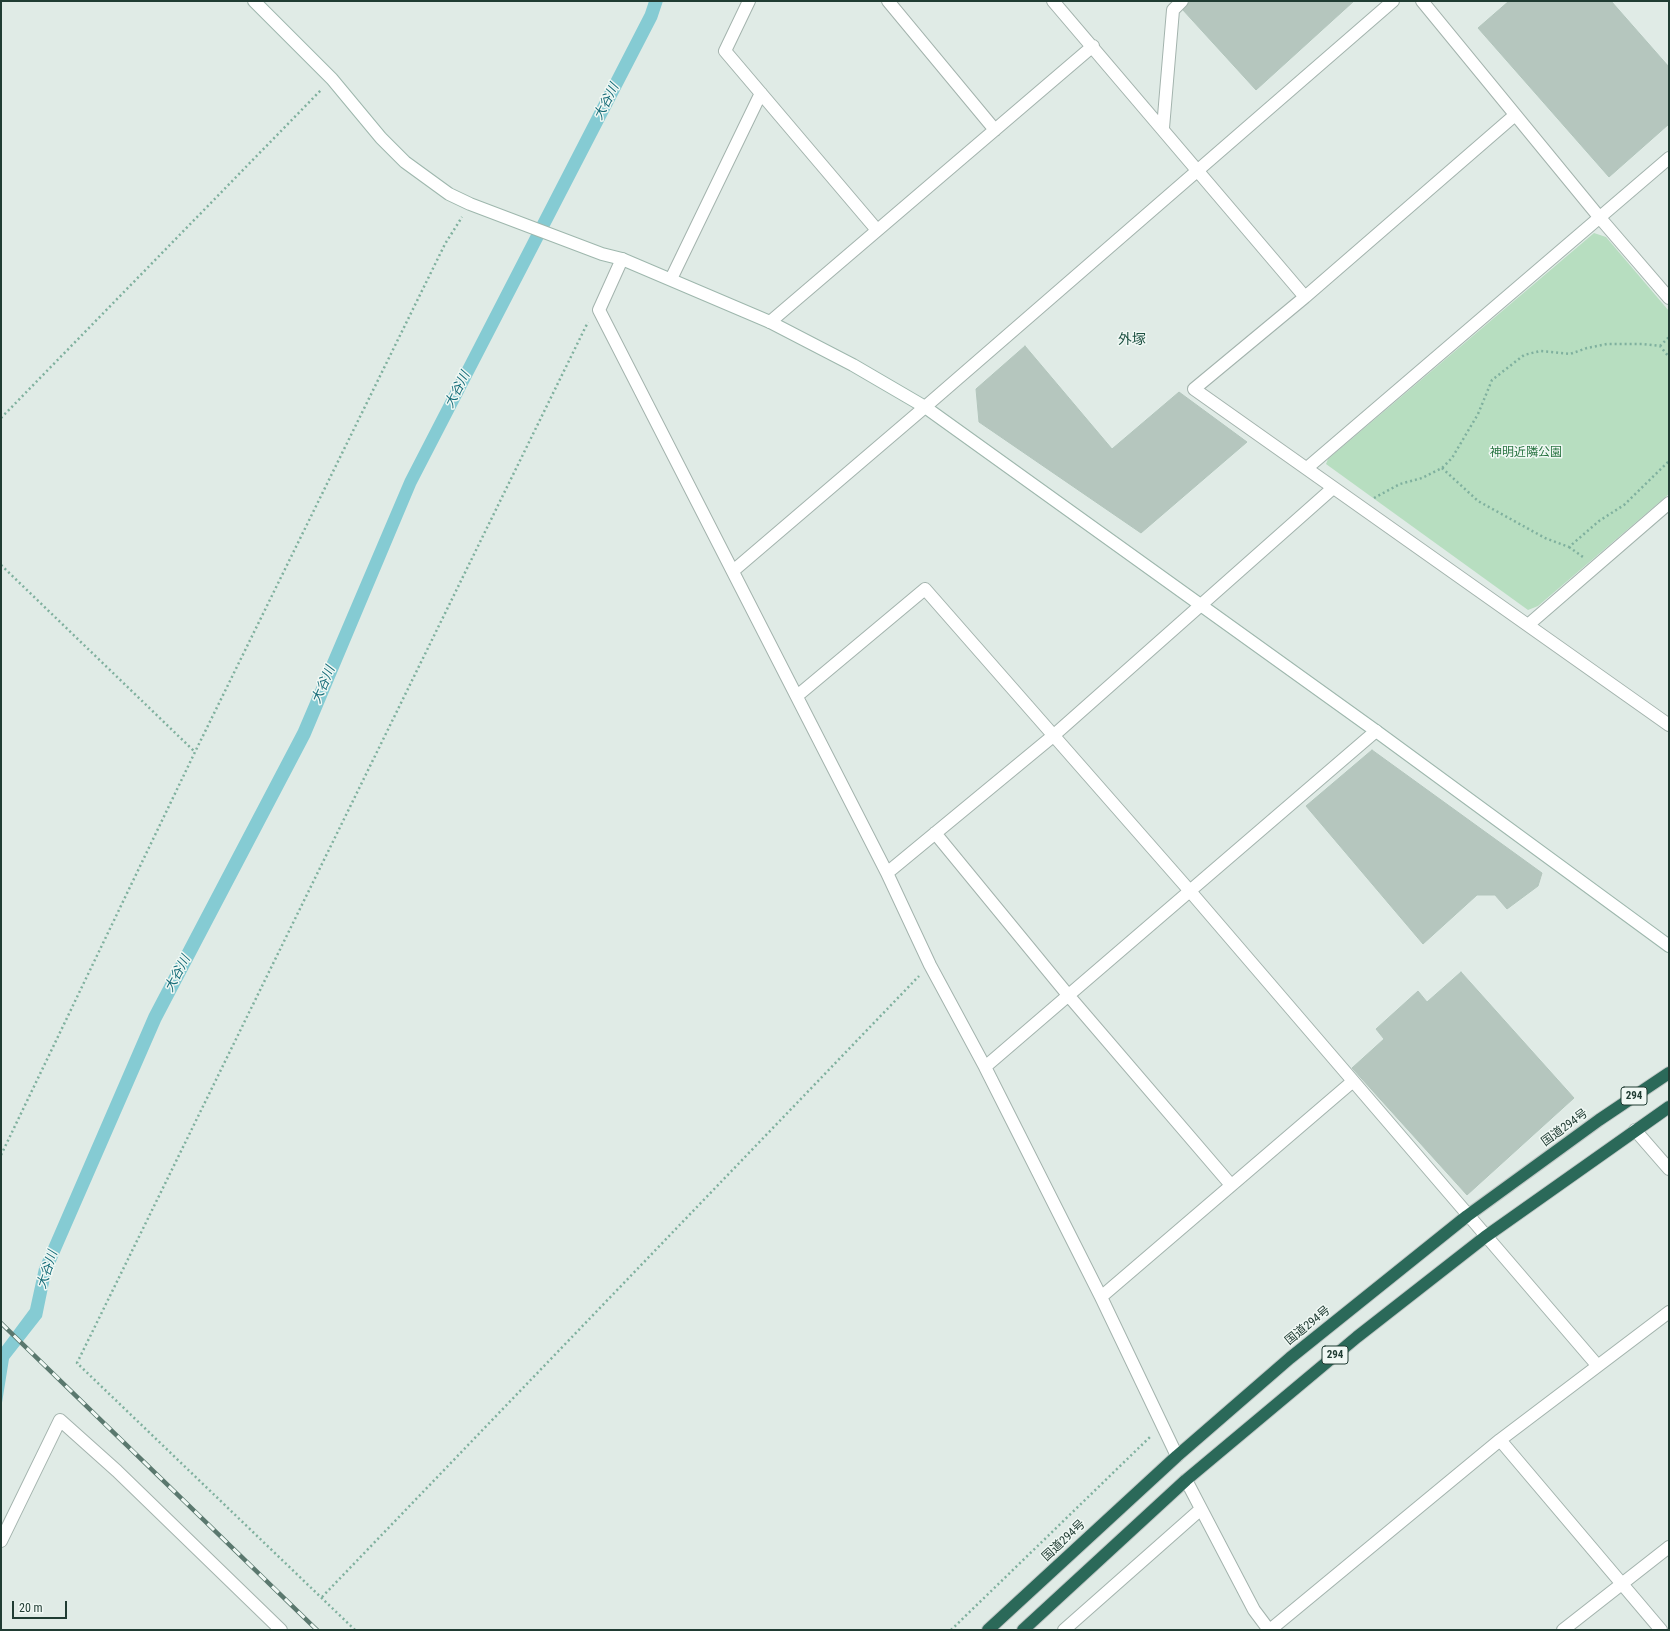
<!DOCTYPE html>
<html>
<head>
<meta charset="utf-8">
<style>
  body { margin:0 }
  #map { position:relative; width:1670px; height:1631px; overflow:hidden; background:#e0ebe6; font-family:"Roboto Condensed",sans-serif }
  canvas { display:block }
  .frame { position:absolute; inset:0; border:2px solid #203c33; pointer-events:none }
  .scale { position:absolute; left:12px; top:1601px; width:55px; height:18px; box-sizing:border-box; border:2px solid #203c33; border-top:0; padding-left:5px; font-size:12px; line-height:14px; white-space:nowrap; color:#203c33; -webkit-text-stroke:3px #f0f8f4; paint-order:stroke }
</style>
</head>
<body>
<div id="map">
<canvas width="1670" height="1631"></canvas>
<div class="frame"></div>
<div class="scale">20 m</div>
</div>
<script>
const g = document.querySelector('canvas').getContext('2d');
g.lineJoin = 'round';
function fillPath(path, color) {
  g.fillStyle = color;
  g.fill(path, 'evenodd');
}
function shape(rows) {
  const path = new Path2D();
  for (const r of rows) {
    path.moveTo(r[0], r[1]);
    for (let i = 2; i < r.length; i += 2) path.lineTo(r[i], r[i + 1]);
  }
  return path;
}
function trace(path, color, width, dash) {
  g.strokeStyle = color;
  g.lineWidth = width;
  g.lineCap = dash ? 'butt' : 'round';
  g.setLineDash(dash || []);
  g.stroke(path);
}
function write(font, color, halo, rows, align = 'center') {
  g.font = font + ' "Roboto Condensed","Noto Sans JP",sans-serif';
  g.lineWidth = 3;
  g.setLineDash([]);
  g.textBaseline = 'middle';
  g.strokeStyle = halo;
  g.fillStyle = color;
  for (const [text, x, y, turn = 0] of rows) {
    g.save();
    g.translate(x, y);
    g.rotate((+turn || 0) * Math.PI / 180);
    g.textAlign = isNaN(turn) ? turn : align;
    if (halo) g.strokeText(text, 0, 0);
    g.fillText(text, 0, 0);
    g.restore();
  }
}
const green = shape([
  [1594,233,1606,237,1669,311,1669,494,1538,606,1528,610,1326,464,1328,459]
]);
const water = shape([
  [649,1,663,1,657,19,416,485,310,737,161,1021,51,1273,42,1317,9,1359,1,1409,1,1348,30,1309,39,1268,149,1014,298,730,405,479,645,13]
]);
const building = shape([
  [1191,1,1354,1,1256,90,1182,9,1191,1],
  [1509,1,1611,1,1669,67,1669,124,1609,177,1478,28,1509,1],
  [1025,346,1112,449,1179,392,1247,442,1141,533,979,422,976,389,1025,346],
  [1372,750,1542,873,1538,886,1507,909,1495,895,1477,895,1423,944,1306,806,1372,750],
  [1461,972,1574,1098,1467,1195,1352,1068,1384,1039,1376,1029,1418,991,1427,1002,1461,972]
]);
const path = shape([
  [1660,346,1669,337],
  [1,418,322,89],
  [1442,468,1478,501,1545,538,1569,547,1599,521,1624,505,1669,461],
  [1374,498,1400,484,1422,478,1442,468,1452,458,1478,414,1492,380,1524,355,1540,351,1570,354,1587,348,1607,344,1643,344,1660,346,1669,357],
  [1569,547,1583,557],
  [1,565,195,752],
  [1,1155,195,752,445,244,462,217],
  [322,1597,919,976],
  [355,1630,77,1363,588,322],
  [951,1630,1151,1436]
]);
const street = shape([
  [749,1,725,51,877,230],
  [888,1,995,130],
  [1053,1,1305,297,1194,389,1669,725],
  [1422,1,1600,218,1669,298],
  [1163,128,1173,10,1182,1],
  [622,259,599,310,887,873,930,965,985,1067,1101,1297,1177,1456],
  [671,279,761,93],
  [1305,297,1515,115],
  [770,322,1093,46],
  [1307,468,1669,158],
  [733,571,925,407,1393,1],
  [1528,625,1669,503],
  [797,696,925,589,1189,890,1597,1365],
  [935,833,1068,995,1231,1185],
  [887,873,1053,736,1333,488],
  [985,1067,1376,731],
  [1635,1130,1669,1169],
  [1101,1297,1352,1082],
  [1500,1440,1661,1630],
  [1186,1480,1254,1610,1269,1630],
  [1,1541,60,1420,117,1471,281,1630],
  [1064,1630,1201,1509],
  [1270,1630,1500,1440,1669,1312],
  [1563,1630,1669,1547]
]);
const secondary = shape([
  [254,1,332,79,381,138,405,162,449,194,470,204,602,254,622,259,770,322,853,365,925,407,1376,731,1669,946]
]);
const highway = shape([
  [988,1630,1177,1456,1290,1358,1467,1216,1599,1120,1669,1073],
  [1023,1630,1186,1480,1357,1337,1485,1237,1669,1107]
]);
const rail = shape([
  [1,1323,317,1630]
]);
const shields = [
  [1634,1096,26],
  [1335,1355,26]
];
const shieldNames = [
  ["294",1634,1096],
  ["294",1335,1355]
];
const parkNames = [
  ["神明近隣公園",1526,453]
];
const streetNames = [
  ["国道294号",1565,1128,-36],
  ["国道294号",1308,1326,-39],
  ["国道294号",1064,1541,-43]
];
const waterNames = [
  ["大谷川",607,102,-63],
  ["大谷川",458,390,-63],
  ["大谷川",324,685,-67],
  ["大谷川",178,974,-62],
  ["大谷川",48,1270,-72]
];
const quarterNames = [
  ["外塚",1132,340]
];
fillPath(green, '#b7dec0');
fillPath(water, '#85cbd3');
fillPath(building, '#b5c6be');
trace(building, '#b2c5bc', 1);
trace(street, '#a3b3ad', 14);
trace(secondary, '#9eb7ad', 14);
trace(highway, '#c1c8c6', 14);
trace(path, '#7fb09e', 2.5, [2, 3]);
trace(street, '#fff', 12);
trace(secondary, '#fff', 12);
trace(highway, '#2b6959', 12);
trace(rail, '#5a786e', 4.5);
trace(rail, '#f0f8f4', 3, [9]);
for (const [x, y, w] of shields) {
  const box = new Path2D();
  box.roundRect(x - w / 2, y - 9, w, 18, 3);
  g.fillStyle = '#f0f8f4';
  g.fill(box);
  trace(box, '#203c33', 1);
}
write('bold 11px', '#203c33', null, shieldNames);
write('12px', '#297442', '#f0f8f4', parkNames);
write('12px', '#203c33', '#f0f8f4', streetNames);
write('italic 13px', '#186e7a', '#f0f8f4', waterNames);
write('14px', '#1b4f40', '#f0f8f4', quarterNames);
</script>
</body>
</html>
